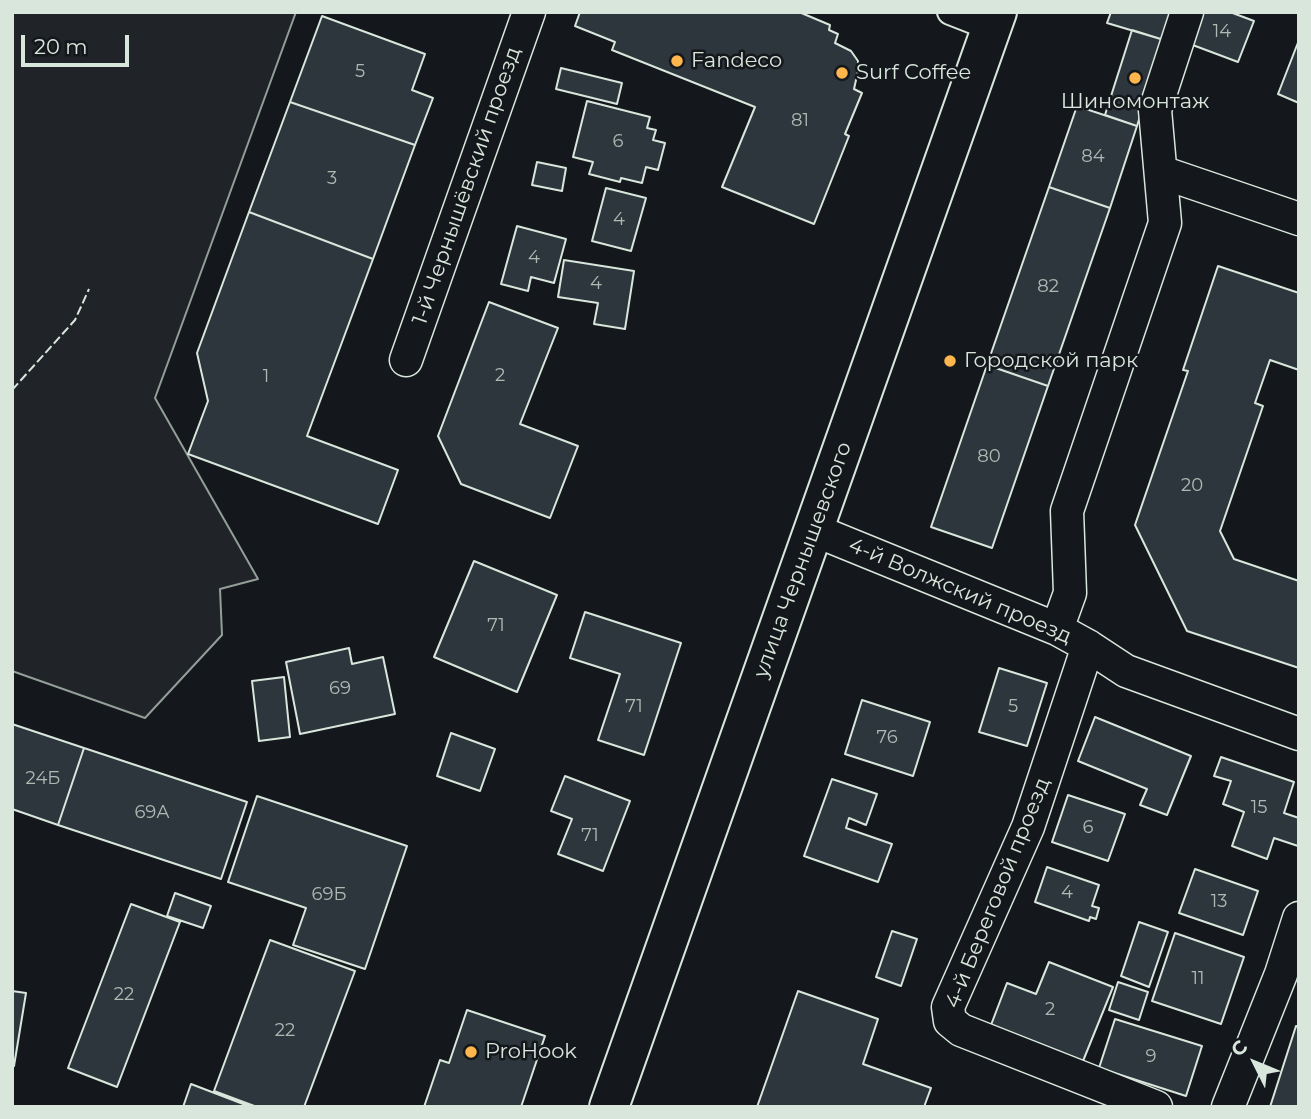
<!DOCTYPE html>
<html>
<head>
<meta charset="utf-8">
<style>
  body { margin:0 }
  #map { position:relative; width:1311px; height:1119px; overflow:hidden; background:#14181c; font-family:Montserrat,sans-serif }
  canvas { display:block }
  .frame { position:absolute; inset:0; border:14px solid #d8e6dc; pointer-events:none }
  .north { position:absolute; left:1220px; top:1028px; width:70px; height:70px; -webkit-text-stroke:5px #14181c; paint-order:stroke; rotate:313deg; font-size:19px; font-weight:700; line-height:28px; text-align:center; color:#d8e6dc }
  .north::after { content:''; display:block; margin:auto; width:24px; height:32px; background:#d8e6dc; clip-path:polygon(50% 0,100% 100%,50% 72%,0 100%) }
  .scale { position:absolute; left:21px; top:35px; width:108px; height:32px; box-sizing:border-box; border:4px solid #d8e6dc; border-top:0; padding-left:9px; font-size:21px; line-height:24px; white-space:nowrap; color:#d8e6dc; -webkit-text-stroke:5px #14181c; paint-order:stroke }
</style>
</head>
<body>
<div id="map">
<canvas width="1311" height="1119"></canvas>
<div class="frame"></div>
<div class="north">С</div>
<div class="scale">20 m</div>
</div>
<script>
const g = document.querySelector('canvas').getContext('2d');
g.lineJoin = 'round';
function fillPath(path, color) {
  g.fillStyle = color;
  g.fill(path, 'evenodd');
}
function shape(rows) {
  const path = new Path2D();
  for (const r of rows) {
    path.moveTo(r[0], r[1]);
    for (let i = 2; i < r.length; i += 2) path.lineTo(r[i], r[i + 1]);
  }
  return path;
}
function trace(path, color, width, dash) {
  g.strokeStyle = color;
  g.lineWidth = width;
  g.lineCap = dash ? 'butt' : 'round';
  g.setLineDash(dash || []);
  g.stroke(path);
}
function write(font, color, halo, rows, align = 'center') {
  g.font = font + ' Montserrat,sans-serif';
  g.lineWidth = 5;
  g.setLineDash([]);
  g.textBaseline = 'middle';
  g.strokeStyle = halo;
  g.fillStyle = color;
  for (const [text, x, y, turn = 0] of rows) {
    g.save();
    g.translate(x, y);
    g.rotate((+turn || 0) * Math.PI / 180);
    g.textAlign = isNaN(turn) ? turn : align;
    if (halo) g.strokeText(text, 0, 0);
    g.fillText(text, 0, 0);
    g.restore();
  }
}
const green = shape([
  [12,12,296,12,155,398,258,579,220,589,222,635,145,718,12,671,12,12]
]);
const building = shape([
  [580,12,799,12,830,25,829,30,838,34,835,43,851,51,858,61,858,71,854,89,862,93,845,134,849,136,814,224,722,187,755,107,612,50,615,42,575,26,580,12],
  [1111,12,1173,12,1164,40,1107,23,1111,12],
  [1202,12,1230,12,1254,21,1238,62,1190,44,1202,12],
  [322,16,425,54,412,90,433,98,415,145,290,102,322,16],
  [1132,30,1164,40,1137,126,1105,115,1132,30],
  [1299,40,1299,103,1278,94,1299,40],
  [561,68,622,83,617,104,556,89,561,68],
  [587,101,650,117,647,128,656,130,653,140,665,143,658,170,646,167,642,183,621,178,620,182,589,174,593,162,573,157,587,101],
  [290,102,415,145,373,259,249,212,290,102],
  [1077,106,1137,126,1110,208,1049,187,1077,106],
  [537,162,566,168,562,191,532,185,537,162],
  [1049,187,1110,208,1048,386,987,365,1049,187],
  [606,188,646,198,631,251,592,241,606,188],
  [249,212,373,259,307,436,398,470,378,524,188,454,208,401,197,353,249,212],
  [517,226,566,239,554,283,531,277,528,291,501,284,517,226],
  [564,260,634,271,625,329,594,324,598,303,558,297,564,260],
  [1218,266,1299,293,1299,370,1270,360,1255,403,1263,406,1220,531,1234,559,1299,581,1299,668,1187,631,1135,525,1188,371,1183,370,1218,266],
  [489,302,558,328,520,424,578,446,550,518,461,484,438,436,489,302],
  [987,365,1048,386,992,548,931,527,987,365],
  [474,561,557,595,517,692,434,657,474,561],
  [585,612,681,643,644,755,598,740,620,674,570,658,585,612],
  [349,648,352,664,383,657,395,714,300,734,286,662,349,648],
  [999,668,1047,683,1027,746,979,732,999,668],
  [284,677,290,737,259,741,252,681,284,677],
  [862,700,930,722,913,776,845,754,862,700],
  [1095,717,1191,756,1167,815,1140,805,1147,789,1078,761,1095,717],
  [12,724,84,748,58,825,12,809,12,724],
  [451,733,495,749,480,791,437,776,451,733],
  [84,748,247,802,221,879,58,825,84,748],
  [1221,757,1294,782,1284,813,1299,818,1298,846,1274,838,1267,859,1232,846,1244,812,1223,804,1231,781,1214,776,1221,757],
  [565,776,630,801,603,871,558,854,572,819,551,811,565,776],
  [832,779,877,794,866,825,849,818,846,828,892,844,878,882,804,856,832,779],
  [1068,795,1125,814,1108,861,1052,842,1068,795],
  [257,796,407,846,365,969,293,945,306,908,228,882,257,796],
  [1047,867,1099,885,1092,906,1099,908,1096,919,1090,917,1089,921,1035,902,1047,867],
  [1195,869,1258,891,1243,935,1179,913,1195,869],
  [175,893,211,906,203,928,167,916,175,893],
  [131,904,180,922,117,1087,68,1068,131,904],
  [1139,922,1168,932,1149,987,1121,976,1139,922],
  [892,931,917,939,901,986,876,977,892,931],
  [1175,933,1244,957,1221,1024,1152,1001,1175,933],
  [270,940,355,971,304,1107,257,1107,214,1091,270,940],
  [1049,962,1113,987,1083,1061,991,1025,1007,983,1036,994,1049,962],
  [1118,982,1148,992,1139,1020,1109,1010,1118,982],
  [12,991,26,993,14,1066,12,1065,12,991],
  [798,991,878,1019,863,1064,931,1088,924,1107,757,1107,798,991],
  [467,1010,545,1036,521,1107,424,1107,440,1060,449,1063,467,1010],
  [1115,1019,1202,1046,1186,1096,1099,1068,1115,1019],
  [1296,1026,1299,1027,1299,1107,1270,1107,1296,1026],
  [191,1084,251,1107,183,1107,191,1084]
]);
const pedestrian = shape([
  [950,12,991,28]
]);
const minor = shape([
  [1161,172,1299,219],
  [406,360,529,12],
  [814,530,1057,629,1088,646,1126,671,1299,734],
  [1057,629,1070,593,1067,511,1165,223,1155,110,1187,12],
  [1088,646,1028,827,948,1007,950,1021,961,1030,1156,1107],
  [1228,1107,1281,974,1299,918]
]);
const primary = shape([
  [609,1107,997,12]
]);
const fence = shape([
  [12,390,75,320,89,289]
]);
const markers = [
  [677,61,7,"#ffb74d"],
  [842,73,7,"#ffb74d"],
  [1135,78,7,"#ffb74d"],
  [950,361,7,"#ffb74d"],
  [471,1052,7,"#ffb74d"]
];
const numberNames = [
  ["14",1222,32],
  ["5",360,72],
  ["81",800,121],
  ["6",618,142],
  ["84",1093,157],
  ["3",332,179],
  ["4",619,220],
  ["4",534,258],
  ["4",596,284],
  ["82",1048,287],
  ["2",500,376],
  ["1",266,377],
  ["80",989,457],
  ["20",1192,486],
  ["71",496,626],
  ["69",340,689],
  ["71",634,707],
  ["5",1013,707],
  ["76",887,738],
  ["24Б",43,779],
  ["15",1259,808],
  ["69А",152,813],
  ["6",1088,828],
  ["71",590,836],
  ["4",1067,893],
  ["69Б",329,895],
  ["13",1219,902],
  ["11",1198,979],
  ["22",124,995],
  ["2",1050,1010],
  ["22",285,1031],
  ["9",1151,1057]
];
const poiNames = [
  ["Fandeco",691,61],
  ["Surf Coffee",856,73],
  ["Шиномонтаж",1135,102,"center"],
  ["Городской парк",964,361],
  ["ProHook",485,1052]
];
const streetNames = [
  ["1-й Чернышёвский проезд",467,186,-71],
  ["улица Чернышевского",803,560,-70],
  ["4-й Волжский проезд",960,591,23],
  ["4-й Береговой проезд",998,893,-68]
];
fillPath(green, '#202428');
trace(green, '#939e99', 2);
fillPath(building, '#2c363c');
trace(building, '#d8e6dc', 2);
trace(pedestrian, '#d8e6dc', 28);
trace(minor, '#d8e6dc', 35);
trace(primary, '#d8e6dc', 42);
trace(pedestrian, '#14181c', 24);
trace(minor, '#14181c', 32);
trace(primary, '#14181c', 38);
trace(fence, '#d8e6dc', 2, [9, 3.5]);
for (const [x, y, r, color] of markers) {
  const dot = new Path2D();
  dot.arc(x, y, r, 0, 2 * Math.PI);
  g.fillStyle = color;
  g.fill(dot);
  trace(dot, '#14181c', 2.5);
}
write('18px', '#adbab4', null, numberNames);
write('21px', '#d8e6dc', '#14181c', poiNames, 'left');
write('21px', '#d8e6dc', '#14181c', streetNames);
</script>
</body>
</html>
